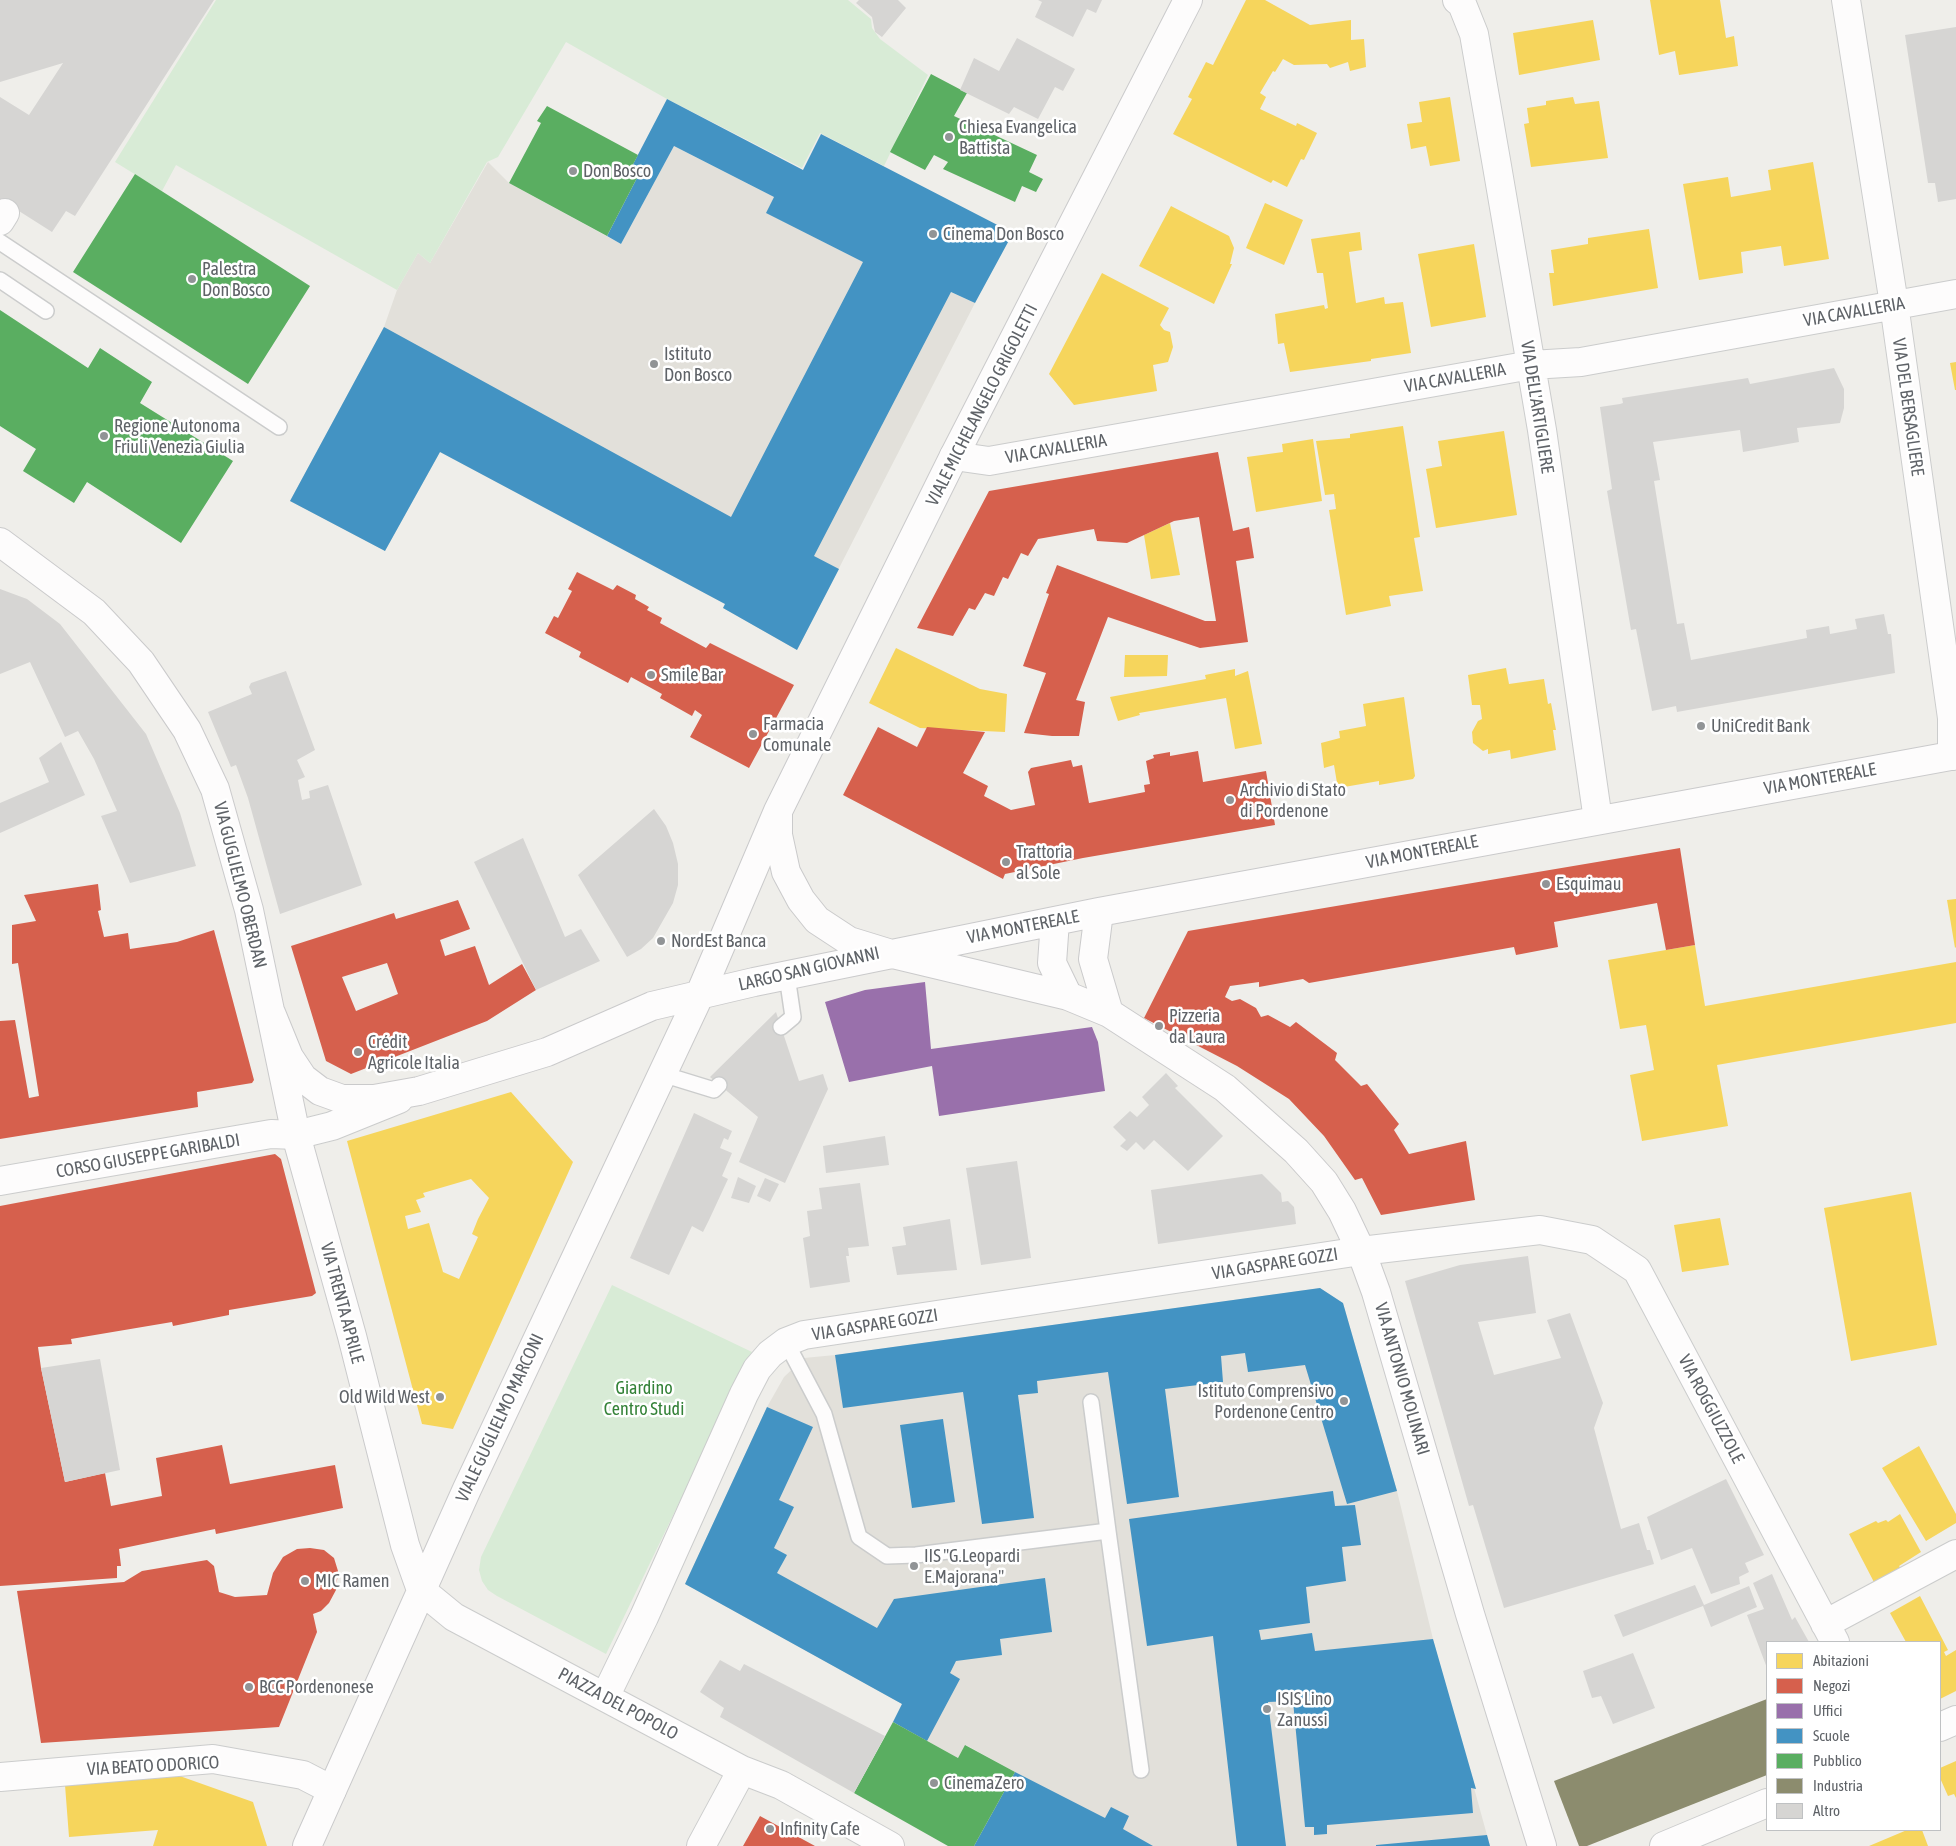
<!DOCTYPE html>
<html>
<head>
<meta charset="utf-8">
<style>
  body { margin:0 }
  #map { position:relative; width:1956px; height:1846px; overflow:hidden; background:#efeeea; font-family:"Asap Condensed",sans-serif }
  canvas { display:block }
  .legend { position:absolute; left:1766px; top:1641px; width:175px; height:190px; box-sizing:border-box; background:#fff; border:1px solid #bfc1c3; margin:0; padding:6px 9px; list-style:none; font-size:15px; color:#5f6368 }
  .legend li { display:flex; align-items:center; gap:10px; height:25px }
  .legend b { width:25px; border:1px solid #bfc1c3 }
</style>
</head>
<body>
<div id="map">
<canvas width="1956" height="1846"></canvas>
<ul class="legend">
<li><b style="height:14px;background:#f6d55c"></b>Abitazioni</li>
<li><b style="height:14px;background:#d6604d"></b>Negozi</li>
<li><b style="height:14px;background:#9970ab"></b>Uffici</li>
<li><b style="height:14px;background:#4393c3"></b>Scuole</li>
<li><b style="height:14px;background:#5aae61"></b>Pubblico</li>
<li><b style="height:14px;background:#8c8c6e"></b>Industria</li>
<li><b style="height:14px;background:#d6d5d3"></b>Altro</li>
</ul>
</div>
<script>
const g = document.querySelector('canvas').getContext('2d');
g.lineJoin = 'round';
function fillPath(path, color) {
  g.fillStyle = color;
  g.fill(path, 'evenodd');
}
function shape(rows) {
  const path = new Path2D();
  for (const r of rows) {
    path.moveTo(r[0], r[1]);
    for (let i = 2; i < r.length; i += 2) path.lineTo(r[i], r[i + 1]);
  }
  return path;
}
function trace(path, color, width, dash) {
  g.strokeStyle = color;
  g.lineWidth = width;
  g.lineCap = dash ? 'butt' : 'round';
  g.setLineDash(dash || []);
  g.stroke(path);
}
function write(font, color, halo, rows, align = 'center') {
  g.font = font + ' "Asap Condensed",sans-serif';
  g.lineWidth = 5;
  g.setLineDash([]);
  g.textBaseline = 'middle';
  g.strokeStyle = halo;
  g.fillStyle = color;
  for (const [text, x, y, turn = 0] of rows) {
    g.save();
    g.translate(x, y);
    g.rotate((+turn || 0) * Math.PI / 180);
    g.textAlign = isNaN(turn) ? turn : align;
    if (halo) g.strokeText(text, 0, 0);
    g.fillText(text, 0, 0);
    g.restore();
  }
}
const education = shape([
  [674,146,774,197,767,213,863,262,951,292,975,303,797,650,723,608,725,604,440,452,385,551,290,501,384,327,397,290,418,253,430,263,488,162,509,183,621,244],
  [1320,1288,1343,1303,1397,1491,1433,1639,1490,1846,974,1846,1015,1772,966,1745,958,1758,893,1722,902,1704,685,1584,767,1407,784,1377,804,1358,835,1355]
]);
const green = shape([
  [216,0,848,0,871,19,872,28,880,39,928,75,884,166,820,133,802,168,667,99,566,42,498,157,487,162,430,263,418,253,397,290,176,165,162,191,115,162],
  [612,1285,752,1352,606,1654,497,1596,488,1590,482,1581,479,1570,481,1557]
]);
const homes = shape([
  [1246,0,1265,0,1310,25,1351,20,1351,40,1364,39,1366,67,1350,71,1348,62,1330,68,1327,64,1294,65,1283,59,1275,72,1273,71,1260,93,1266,97,1260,109,1296,126,1297,123,1317,133,1304,160,1301,159,1287,187,1273,180,1271,183,1173,134,1192,99,1188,97,1206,62,1213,65],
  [1650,0,1720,0,1726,38,1734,36,1738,66,1679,75,1675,51,1659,55],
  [1593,20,1600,60,1519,75,1513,33],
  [1450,97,1460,161,1430,166,1426,146,1411,149,1407,124,1422,122,1419,102],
  [1573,97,1575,104,1599,101,1608,158,1531,167,1524,124,1529,123,1527,108,1546,105,1546,101],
  [1813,162,1829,259,1784,266,1781,246,1741,252,1743,273,1699,280,1683,184,1728,177,1731,197,1771,190,1768,170],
  [1265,203,1303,220,1284,265,1246,248],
  [1171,206,1229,236,1234,248,1230,264,1232,264,1214,304,1139,266],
  [1649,229,1658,288,1553,306,1549,273,1554,273,1551,250,1588,244,1588,238],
  [1360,232,1362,250,1349,252,1356,303,1384,297,1385,304,1403,302,1411,353,1371,359,1371,361,1290,372,1284,343,1278,344,1275,314,1324,305,1325,309,1328,308,1323,273,1317,273,1311,239],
  [1474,244,1486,317,1431,327,1418,254],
  [1102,273,1169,308,1160,325,1164,330,1170,332,1173,347,1168,362,1153,365,1157,391,1074,405,1049,374],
  [1956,362,1956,390,1955,390,1950,363],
  [1403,426,1420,537,1414,538,1423,591,1389,596,1391,606,1346,615,1329,510,1336,509,1334,494,1325,495,1316,441,1350,438,1350,434],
  [1504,431,1517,515,1436,528,1426,469,1442,466,1438,441],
  [1313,439,1322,501,1256,512,1247,457,1283,452,1282,444],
  [1170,523,1180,575,1151,579,1144,535],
  [896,648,980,689,1007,694,1005,732,920,728,869,703],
  [1125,655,1168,655,1167,676,1124,677],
  [1506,668,1509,684,1544,679,1548,704,1551,703,1556,730,1553,730,1556,750,1511,759,1510,750,1488,754,1488,749,1483,751,1473,743,1472,732,1478,721,1482,719,1480,705,1472,705,1468,675],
  [1235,669,1235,676,1248,671,1262,744,1235,749,1226,698,1139,713,1140,715,1118,721,1110,697,1206,679,1205,675],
  [1404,697,1415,776,1413,779,1379,785,1379,781,1344,787,1337,783,1334,765,1324,768,1321,743,1340,738,1339,731,1366,726,1363,704],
  [1956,899,1956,947,1955,948,1947,900],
  [1695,945,1705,1006,1956,962,1956,1023,1717,1065,1728,1126,1642,1141,1630,1075,1654,1070,1646,1025,1620,1029,1608,960],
  [511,1092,573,1162,453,1429,422,1424,347,1141],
  [471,1179,489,1198,478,1219,472,1234,478,1237,459,1279,443,1272,429,1223,408,1229,405,1216,421,1212,416,1200,425,1197,423,1193],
  [1911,1192,1937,1345,1851,1361,1824,1208],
  [1720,1218,1729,1265,1682,1272,1674,1225],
  [1919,1446,1956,1514,1956,1523,1926,1541,1882,1468],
  [1900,1514,1921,1552,1899,1566,1903,1571,1876,1586,1849,1534,1876,1521,1878,1523,1886,1520,1888,1522],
  [1920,1596,1948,1650,1944,1652,1946,1656,1956,1650,1956,1691,1940,1699,1940,1642,1906,1642,1890,1613],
  [1956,1761,1956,1798,1954,1794,1948,1796,1940,1778,1940,1768],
  [160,1769,253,1802,267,1846,153,1846,158,1830,69,1837,65,1785,160,1778],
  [1907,1830,1922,1830,1928,1846,1869,1846]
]);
const shops = shape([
  [1218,452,1233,531,1249,527,1254,558,1236,561,1248,642,1200,648,1108,617,1076,700,1085,702,1079,736,1052,736,1024,733,1046,673,1023,666,1049,594,1046,593,1057,565,1205,621,1216,621,1199,517,1174,521,1127,543,1097,541,1094,529,1038,539,1028,556,1021,553,1008,579,1003,577,994,596,985,593,975,610,969,608,953,636,917,628,989,491],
  [577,572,613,590,617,585,636,595,635,599,649,607,647,610,662,618,660,623,706,648,710,643,794,685,749,768,690,737,702,715,695,710,692,716,660,698,662,694,631,677,628,683,579,657,581,652,545,633,554,616,558,618,572,591,568,589],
  [878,727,917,747,927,727,985,732,963,773,988,786,984,796,1011,810,1035,805,1028,772,1031,768,1071,760,1073,767,1082,765,1089,803,1145,792,1144,785,1150,784,1146,761,1154,758,1153,755,1170,752,1170,756,1198,751,1203,782,1266,771,1275,825,1083,858,1005,874,1003,879,843,795],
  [1680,848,1695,945,1666,950,1657,903,1554,922,1558,947,1516,955,1514,947,1309,983,1303,979,1259,987,1259,982,1230,986,1225,997,1232,1001,1240,999,1256,1008,1261,1017,1268,1015,1290,1027,1296,1022,1337,1053,1335,1060,1361,1086,1367,1084,1399,1124,1394,1130,1409,1154,1466,1141,1475,1200,1381,1215,1362,1178,1355,1180,1324,1136,1289,1099,1237,1066,1144,1018,1188,931],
  [98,884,101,910,98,911,104,937,128,933,130,949,177,942,214,930,254,1080,252,1083,197,1092,198,1107,0,1139,0,1021,15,1020,29,1098,39,1096,18,963,12,964,12,925,36,921,24,895],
  [458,900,470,929,440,940,445,956,475,946,489,985,522,964,536,990,487,1021,351,1074,326,1061,291,946,394,913,396,919],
  [387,963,398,994,356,1011,342,977],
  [275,1154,281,1159,316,1293,312,1296,229,1310,229,1315,173,1326,172,1322,71,1339,72,1344,38,1347,41,1368,65,1482,105,1473,111,1506,162,1496,156,1458,222,1445,230,1484,335,1465,343,1508,216,1534,215,1529,119,1549,121,1566,117,1566,117,1578,0,1586,0,1206],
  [310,1548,324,1550,334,1558,338,1571,336,1590,329,1603,321,1611,313,1614,317,1632,279,1727,41,1743,17,1591,124,1582,142,1571,207,1560,214,1566,219,1592,235,1597,267,1595,273,1573,283,1557,297,1549],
  [760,1816,815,1846,743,1846]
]);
const offices = shape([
  [925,982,931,1049,1092,1027,1098,1042,1105,1091,939,1116,932,1066,849,1082,825,1002,865,990]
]);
const schools = shape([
  [667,99,803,170,821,134,1013,233,975,303,951,292,814,556,839,569,797,650,723,608,725,604,440,452,385,551,290,501,384,327,731,517,863,262,766,213,774,197,674,146,621,244,607,236,638,176,630,170],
  [1320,1288,1343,1303,1397,1491,1347,1504,1305,1365,1248,1372,1245,1353,1221,1356,1223,1382,1165,1389,1179,1497,1127,1504,1108,1372,1037,1381,1038,1393,1018,1395,1034,1518,982,1524,963,1392,843,1408,835,1355],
  [767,1407,813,1427,779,1500,794,1507,774,1548,787,1555,777,1573,877,1628,894,1599,1045,1578,1052,1632,1000,1639,1002,1655,956,1661,950,1673,960,1679,927,1741,893,1722,902,1704,685,1584],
  [943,1419,955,1502,912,1508,900,1425],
  [1333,1491,1335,1506,1355,1505,1361,1545,1342,1547,1346,1581,1306,1587,1310,1623,1259,1630,1261,1640,1312,1633,1315,1651,1433,1639,1476,1789,1471,1788,1473,1813,1327,1825,1327,1834,1314,1835,1314,1827,1305,1827,1293,1701,1268,1702,1286,1846,1237,1846,1213,1636,1147,1646,1129,1519],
  [1015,1772,1105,1818,1111,1807,1129,1816,1123,1829,1153,1846,974,1846],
  [1487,1835,1490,1846,1376,1846,1376,1845]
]);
const public = shape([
  [931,74,967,93,954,116,1037,155,1029,172,1043,179,1036,192,1022,186,1015,202,943,169,948,162,934,155,925,170,890,152],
  [547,106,638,155,630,170,638,176,607,236,509,183,541,123,537,121],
  [135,174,310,286,248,384,73,272],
  [0,310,88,368,100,348,152,382,140,403,233,461,181,543,87,482,74,503,23,471,36,449,0,426],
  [893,1722,958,1758,965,1745,1015,1772,974,1846,948,1846,854,1793]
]);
const industry = shape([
  [1767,1699,1767,1775,1587,1846,1579,1846,1554,1781]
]);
const building = shape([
  [0,0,214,0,75,216,66,211,52,232,0,199,0,97,29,115,63,63,0,82],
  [859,0,898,0,906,8,882,37,875,32,872,17,856,3],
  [1038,0,1102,0,1096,13,1087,9,1073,37,1035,17,1042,2],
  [1956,27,1956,199,1938,202,1935,183,1928,183,1905,35],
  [1017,38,1075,69,1063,91,1055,87,1038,119,1014,107,1009,114,960,90,974,58,999,71],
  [1834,368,1844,389,1844,408,1840,423,1797,428,1799,442,1743,452,1740,430,1653,442,1660,480,1654,481,1677,624,1684,623,1691,660,1807,638,1806,630,1829,626,1830,634,1857,629,1855,619,1884,614,1888,634,1891,634,1895,673,1677,712,1676,706,1652,711,1636,629,1631,630,1607,491,1612,489,1600,407,1620,404,1623,403,1622,398,1748,378,1750,384],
  [0,589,27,599,60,624,146,734,180,813,196,866,130,883,101,816,117,811,94,759,78,731,65,737,30,662,0,674],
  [286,671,315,750,297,760,305,777,298,780,302,800,310,798,309,791,328,785,362,885,280,914,248,798,236,765,231,767,208,712,252,694,249,687,251,683],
  [61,742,85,795,0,833,0,803,49,782,39,758],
  [654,809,666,826,673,843,678,864,678,885,673,903,653,938,641,949,627,957,578,875],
  [523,838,565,937,581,929,600,961,536,990,474,862],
  [776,1012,799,1081,823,1074,828,1089,785,1183,739,1162,758,1117,710,1077],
  [1166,1073,1178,1086,1175,1088,1223,1136,1188,1171,1154,1140,1144,1150,1136,1142,1127,1151,1120,1146,1126,1140,1113,1127,1130,1111,1137,1117,1149,1105,1142,1097],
  [694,1113,732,1131,728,1140,724,1138,720,1148,732,1153,722,1176,728,1179,709,1220,703,1232,692,1226,669,1275,630,1258],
  [885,1136,889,1165,826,1173,823,1146],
  [1017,1161,1031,1258,981,1265,966,1168],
  [1262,1174,1281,1193,1282,1202,1288,1201,1294,1207,1296,1224,1158,1244,1151,1190],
  [738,1177,756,1186,749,1203,731,1198],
  [765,1178,779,1184,770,1202,757,1196],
  [860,1183,869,1246,848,1248,849,1256,846,1256,850,1282,810,1288,803,1238,810,1236,807,1211,822,1209,819,1188],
  [950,1219,957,1270,897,1275,892,1247,906,1245,903,1227],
  [1528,1256,1536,1313,1478,1322,1494,1375,1561,1358,1547,1320,1570,1313,1603,1403,1594,1428,1621,1529,1639,1523,1647,1550,1650,1550,1654,1564,1504,1608,1473,1505,1469,1506,1405,1281,1460,1265],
  [100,1359,120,1470,65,1482,41,1368],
  [1726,1479,1764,1555,1745,1563,1749,1572,1739,1577,1740,1584,1711,1594,1692,1548,1661,1560,1647,1517],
  [1772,1574,1792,1620,1795,1617,1809,1642,1767,1642,1767,1668,1747,1615,1764,1609,1753,1583],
  [1695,1585,1704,1605,1749,1586,1757,1607,1711,1627,1703,1606,1623,1637,1614,1615],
  [1633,1653,1655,1708,1613,1724,1601,1696,1592,1698,1583,1671],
  [720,1660,740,1671,744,1664,885,1736,854,1793,720,1717,724,1708,700,1692]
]);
const lane = shape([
  [0,242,279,427],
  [0,280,46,311],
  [781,1027,793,1017,787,976],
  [662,1074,714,1090,719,1085],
  [786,1342,824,1414,859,1537,887,1556,916,1555,1108,1531,1141,1770],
  [1091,1402,1108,1531]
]);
const street = shape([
  [1457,0,1462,4,1474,34,1497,166,1542,430,1598,820],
  [1846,0,1894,304,1952,718,1952,756],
  [0,221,5,213],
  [954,456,989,461,1531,365,1581,362,1956,294],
  [0,1181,271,1134,296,1135,332,1126,399,1099],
  [421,1590,454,1617,742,1770,781,1785,890,1846],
  [1825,1624,1956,1554],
  [605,1697,644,1617,744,1394,757,1369,770,1354,786,1342,804,1335,1361,1251,1540,1230,1592,1240,1637,1270,1835,1642],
  [1940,1727,1956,1720],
  [0,1777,213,1759,303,1775,332,1790],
  [701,1846,742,1770],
  [1664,1846,1767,1803]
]);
const secondary = shape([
  [0,542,94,612,141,662,187,730,215,789,249,910,296,1135,352,1336,405,1545,421,1590],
  [778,812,778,835,786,872,801,900,817,920,849,941,888,953,1068,996,1109,1013,1225,1088,1296,1151,1324,1182,1342,1211,1361,1251,1376,1292,1470,1614,1542,1846],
  [1099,912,1093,959,1109,1013],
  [1055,921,1052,963,1068,996],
  [271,1013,289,1057,303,1078,320,1091,342,1099,374,1099,419,1091,547,1052,652,1006,754,982,1099,912,1956,755],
  [307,1846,467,1489,700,994,778,811,954,456,1188,0]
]);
const markers = [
  [949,137,5,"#919496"],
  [573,171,5,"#919496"],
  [933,234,5,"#919496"],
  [192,279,5,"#919496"],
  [654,364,5,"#919496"],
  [104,436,5,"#919496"],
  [651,675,5,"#919496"],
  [1701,726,5,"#919496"],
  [753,734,5,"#919496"],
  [1230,800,5,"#919496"],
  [1006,862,5,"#919496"],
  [1546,884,5,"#919496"],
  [661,941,5,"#919496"],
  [1159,1026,5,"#919496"],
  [358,1052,5,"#919496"],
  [440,1397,5,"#919496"],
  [1344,1401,5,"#919496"],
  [914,1566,5,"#919496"],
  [305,1581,5,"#919496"],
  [249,1687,5,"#919496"],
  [1267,1709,5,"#919496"],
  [934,1783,5,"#919496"],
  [770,1829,5,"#919496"]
];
const poiNames = [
  ["Chiesa Evangelica",959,127],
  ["Battista",959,148],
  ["Don Bosco",583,171],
  ["Cinema Don Bosco",943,234],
  ["Palestra",202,269],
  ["Don Bosco",202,290],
  ["Istituto",664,354],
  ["Don Bosco",664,375],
  ["Regione Autonoma",114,426],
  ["Friuli Venezia Giulia",114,447],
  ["Smile Bar",661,675],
  ["Farmacia",763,724],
  ["Comunale",763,745],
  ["UniCredit Bank",1711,726],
  ["Archivio di Stato",1240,790],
  ["di Pordenone",1240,811],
  ["Trattoria",1016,852],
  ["al Sole",1016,873],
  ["Esquimau",1556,884],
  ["NordEst Banca",671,941],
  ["Pizzeria",1169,1016],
  ["da Laura",1169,1037],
  ["Crédit",368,1042],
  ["Agricole Italia",368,1063],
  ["Istituto Comprensivo",1334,1391,"right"],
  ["Pordenone Centro",1334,1412,"right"],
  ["Old Wild West",430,1397,"right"],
  ["IIS \"G.Leopardi",924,1556],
  ["E.Majorana\"",924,1577],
  ["MIC Ramen",315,1581],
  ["BCC Pordenonese",259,1687],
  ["ISIS Lino",1277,1699],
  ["Zanussi",1277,1720],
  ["CinemaZero",944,1783],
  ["Infinity Cafe",780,1829]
];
const streetNames = [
  ["VIA CAVALLERIA",1854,312,-10],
  ["VIA CAVALLERIA",1455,378,-10],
  ["VIALE MICHELANGELO GRIGOLETTI",982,405,-63],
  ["VIA DELL'ARTIGLIERE",1537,407,81],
  ["VIA DEL BERSAGLIERE",1908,407,82],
  ["VIA CAVALLERIA",1056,449,-10],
  ["VIA MONTEREALE",1820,779,-10],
  ["VIA MONTEREALE",1422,852,-11],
  ["VIA GUGLIELMO OBERDAN",240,885,76],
  ["VIA MONTEREALE",1023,927,-11],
  ["LARGO SAN GIOVANNI",809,969,-13],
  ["CORSO GIUSEPPE GARIBALDI",148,1156,-10],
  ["VIA GASPARE GOZZI",1275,1264,-9],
  ["VIA TRENTA APRILE",342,1303,75],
  ["VIA GASPARE GOZZI",875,1325,-9],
  ["VIA ANTONIO MOLINARI",1402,1379,74],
  ["VIA ROGGIUZZOLE",1711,1409,62],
  ["VIALE GUGLIELMO MARCONI",500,1418,-65],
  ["PIAZZA DEL POPOLO",618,1704,28],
  ["VIA BEATO ODORICO",153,1766,-3]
];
const parkNames = [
  ["Giardino",644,1388],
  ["Centro Studi",644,1409]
];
fillPath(education, '#e2e0da');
fillPath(green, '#d8ebd6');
fillPath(homes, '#f6d55c');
fillPath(shops, '#d6604d');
fillPath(offices, '#9970ab');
fillPath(schools, '#4393c3');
fillPath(public, '#5aae61');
fillPath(industry, '#8c8c6e');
fillPath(building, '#d6d5d3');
trace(lane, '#cbcccc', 18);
trace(street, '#cbcccc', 30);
trace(secondary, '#cacacb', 30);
trace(lane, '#fdfcfc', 15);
trace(street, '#fdfcfc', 28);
trace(secondary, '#fdfcfc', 28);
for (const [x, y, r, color] of markers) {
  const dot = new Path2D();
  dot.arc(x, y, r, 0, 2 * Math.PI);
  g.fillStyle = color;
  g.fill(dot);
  trace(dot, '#fff', 2);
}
write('18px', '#5f6368', '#fff', poiNames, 'left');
write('18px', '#5f6368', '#fff', streetNames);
write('18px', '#348238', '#fff', parkNames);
</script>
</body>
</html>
